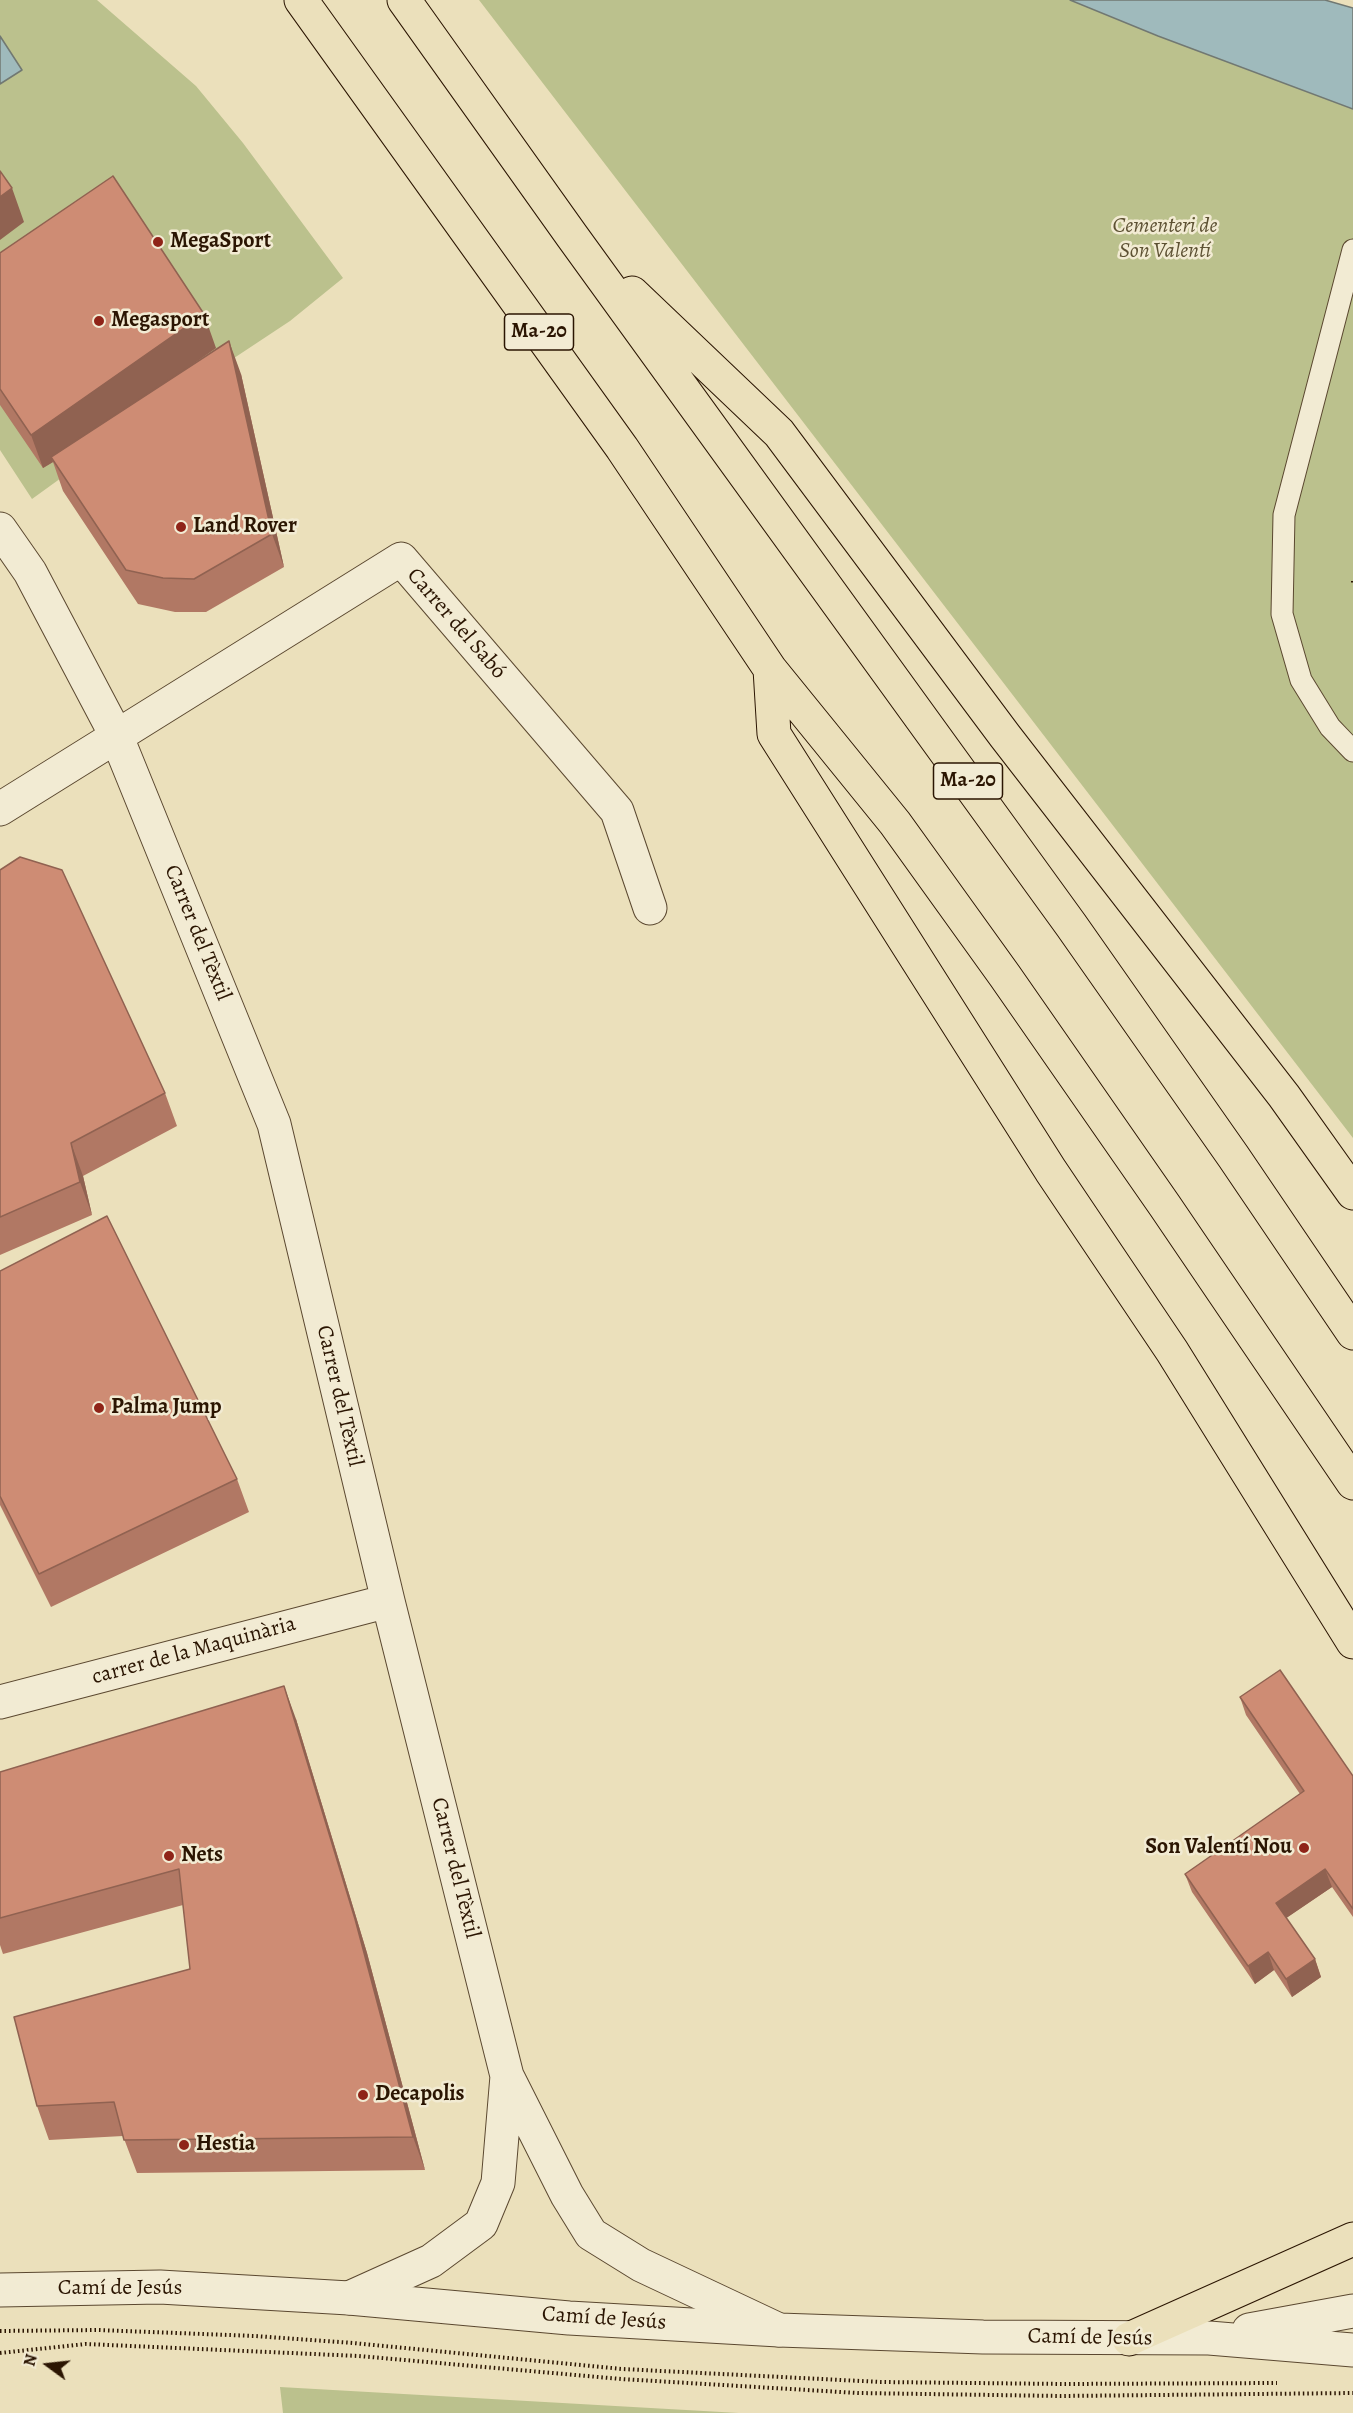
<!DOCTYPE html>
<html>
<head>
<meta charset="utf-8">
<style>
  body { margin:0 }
  #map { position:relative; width:1353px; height:2413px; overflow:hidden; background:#ebe0bb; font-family:Alegreya,serif }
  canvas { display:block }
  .north { position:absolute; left:18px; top:2335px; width:60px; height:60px; -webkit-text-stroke:4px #f2ebd3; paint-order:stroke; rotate:285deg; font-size:16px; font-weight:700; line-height:24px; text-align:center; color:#2b1502 }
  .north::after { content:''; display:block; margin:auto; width:21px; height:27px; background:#2b1502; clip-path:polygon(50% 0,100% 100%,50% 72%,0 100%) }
</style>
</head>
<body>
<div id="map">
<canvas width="1353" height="2413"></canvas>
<div class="north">N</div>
</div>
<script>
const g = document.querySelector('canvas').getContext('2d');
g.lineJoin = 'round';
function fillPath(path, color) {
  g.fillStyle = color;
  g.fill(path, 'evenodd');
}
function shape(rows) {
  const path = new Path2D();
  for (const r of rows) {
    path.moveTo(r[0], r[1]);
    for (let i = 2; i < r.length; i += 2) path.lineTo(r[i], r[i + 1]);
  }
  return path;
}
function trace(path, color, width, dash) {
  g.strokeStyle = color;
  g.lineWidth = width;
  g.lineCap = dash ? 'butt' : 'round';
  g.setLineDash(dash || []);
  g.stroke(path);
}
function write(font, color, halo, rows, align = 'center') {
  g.font = font + ' Alegreya,serif';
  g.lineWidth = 5;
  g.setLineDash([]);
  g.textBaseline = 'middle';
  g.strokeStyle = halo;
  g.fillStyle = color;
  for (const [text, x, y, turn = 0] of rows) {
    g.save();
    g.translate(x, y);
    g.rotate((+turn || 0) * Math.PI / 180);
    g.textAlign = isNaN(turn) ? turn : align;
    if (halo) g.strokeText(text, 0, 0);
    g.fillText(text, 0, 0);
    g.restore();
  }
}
const green = shape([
  [0,0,97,0,196,86,243,143,343,278,290,321,151,413,32,499,0,450],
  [479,0,1070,0,1158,36,1353,109,1353,1138],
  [280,2387,739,2413,283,2413]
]);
const water = shape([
  [1070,0,1325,0,1353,8,1353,109,1158,36,1070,0],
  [0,36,22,70,0,84,0,36]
]);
const path = shape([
  [1353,581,1353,584],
  [0,2331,98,2330,255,2336,353,2343,622,2369,881,2382,1064,2384,1277,2383],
  [0,2353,86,2344,359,2356,621,2379,858,2393,1061,2396,1353,2393]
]);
const service = shape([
  [1353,250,1284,515,1282,614,1301,680,1330,727,1353,751]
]);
const minor = shape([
  [0,529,30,572,116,735,274,1124,388,1601,507,2076,567,2195,591,2234,641,2265,779,2330],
  [0,809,401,559,617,811,650,908],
  [0,1702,388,1601],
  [349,2298,431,2261,481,2224,498,2183,507,2076]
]);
const tertiary = shape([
  [0,2290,160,2287,349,2298,569,2318,779,2330,983,2337,1209,2338,1353,2350],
  [1249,2330,1353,2311]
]);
const motorway = shape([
  [301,0,622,448,770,669,895,823,1005,976,1165,1206,1353,1483],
  [404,0,572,236,1071,925,1233,1156,1353,1333],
  [632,293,779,433,1005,736,1284,1096,1353,1193],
  [770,669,774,734,1051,1171,1172,1351,1353,1642],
  [1129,2339,1353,2239]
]);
const wall = shape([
  [0,253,216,348,183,371,241,374,284,567,206,612,175,612,138,604,63,491,53,462,43,468,0,405],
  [0,870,165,1093,177,1126,83,1176,92,1215,0,1255],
  [0,1271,237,1479,249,1512,51,1607,0,1505],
  [1240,1697,1353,1776,1353,1917,1332,1887,1286,1918,1315,1959,1321,1977,1292,1997,1274,1970,1255,1984,1192,1892,1185,1874,1300,1794,1246,1715],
  [296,1719,367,1953,425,2170,137,2173,123,2136,49,2140,37,2106,190,1969,183,1905,3,1954,0,1945,0,1772]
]);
const shadedWall = shape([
  [12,188,24,222,0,240,0,197],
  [204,314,216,348,53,461,51,457,53,462,43,468,31,435],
  [229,341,241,374,284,567,272,534],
  [71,1143,83,1176,92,1215,80,1182],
  [284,1686,296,1719,367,1953,425,2170,413,2137],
  [1325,1869,1332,1887,1282,1921,1276,1903],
  [1268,1952,1274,1970,1255,1984,1248,1966],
  [1315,1959,1321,1977,1292,1997,1286,1979]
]);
const building = shape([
  [0,171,12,188,0,197,0,171],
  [113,176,204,314,31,435,0,389,0,253,113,176],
  [229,341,272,534,194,579,163,578,126,570,51,457,229,341],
  [20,857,62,870,165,1093,71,1143,80,1182,0,1217,0,870,20,857],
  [107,1216,237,1479,39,1574,0,1496,0,1271,107,1216],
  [1280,1670,1353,1776,1353,1909,1325,1869,1276,1903,1315,1959,1286,1979,1268,1952,1248,1966,1185,1874,1304,1791,1240,1697,1280,1670],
  [284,1686,355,1919,413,2137,124,2140,114,2102,37,2106,14,2017,190,1969,179,1869,0,1918,0,1772,284,1686]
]);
const markers = [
  [158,242,6,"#8f2418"],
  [99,321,6,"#8f2418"],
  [181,527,6,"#8f2418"],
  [99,1408,6,"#8f2418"],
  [1304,1848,6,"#8f2418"],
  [169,1856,6,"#8f2418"],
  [363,2095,6,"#8f2418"],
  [184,2145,6,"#8f2418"]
];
const shields = [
  [539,332,69],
  [968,781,69]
];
const shieldNames = [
  ["Ma-20",539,332],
  ["Ma-20",968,781]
];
const parkNames = [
  ["Cementeri de",1165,227],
  ["Son Valentí",1165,252]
];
const poiNames = [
  ["MegaSport",170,242],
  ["Megasport",111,321],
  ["Land Rover",193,527],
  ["Palma Jump",111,1408],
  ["Son Valentí Nou",1292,1848,"right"],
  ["Nets",181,1856],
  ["Decapolis",375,2095],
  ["Hestia",196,2145]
];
const streetNames = [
  ["Carrer del Sabó",456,624,49],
  ["Carrer del Tèxtil",197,933,68],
  ["Carrer del Tèxtil",339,1396,77],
  ["carrer de la Maquinària",194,1651,-15],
  ["Carrer del Tèxtil",455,1868,76],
  ["Camí de Jesús",120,2289],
  ["Camí de Jesús",604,2319,4],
  ["Camí de Jesús",1090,2338,1]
];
fillPath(green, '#bbc18d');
fillPath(water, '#9fbabc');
trace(water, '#717872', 1.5);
trace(service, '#5b4830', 23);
trace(minor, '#5b4830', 35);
trace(tertiary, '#5b4830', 35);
trace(motorway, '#2b1502', 35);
trace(path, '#2b1502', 4, [1.5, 3]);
trace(service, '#f2ebd3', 21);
trace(minor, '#f2ebd3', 33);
trace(tertiary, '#f2ebd3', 33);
trace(motorway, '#ebe0bb', 33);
fillPath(wall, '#b17864');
fillPath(shadedWall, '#906251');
fillPath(building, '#ce8c74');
trace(building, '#906251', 1.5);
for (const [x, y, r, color] of markers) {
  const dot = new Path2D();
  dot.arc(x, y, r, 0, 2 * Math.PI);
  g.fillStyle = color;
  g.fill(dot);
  trace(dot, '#f2ebd3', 2);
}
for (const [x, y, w] of shields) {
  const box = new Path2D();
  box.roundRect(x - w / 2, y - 18, w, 36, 4.5);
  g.fillStyle = '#f2ebd3';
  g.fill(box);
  trace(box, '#2b1502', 1.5);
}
write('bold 21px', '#2b1502', null, shieldNames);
write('italic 22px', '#5d5133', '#f2ebd3', parkNames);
write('bold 22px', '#2b1502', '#f2ebd3', poiNames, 'left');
write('22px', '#2b1502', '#f2ebd3', streetNames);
</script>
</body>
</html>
